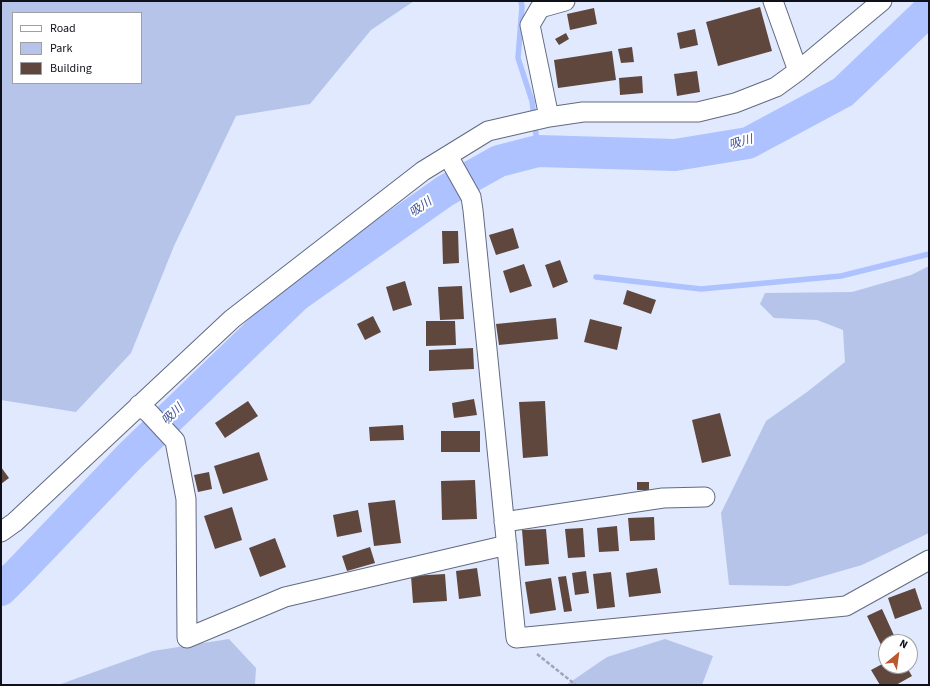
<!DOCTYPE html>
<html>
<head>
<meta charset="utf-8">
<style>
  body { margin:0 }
  #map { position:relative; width:930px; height:686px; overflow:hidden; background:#e1e9fe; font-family:"Source Sans 3",sans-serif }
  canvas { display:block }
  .frame { position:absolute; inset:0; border:2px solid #0e111a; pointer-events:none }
  .legend { position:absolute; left:12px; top:12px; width:130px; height:72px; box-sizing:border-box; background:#fff; border:1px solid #9fa0a3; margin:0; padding:5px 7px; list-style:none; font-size:12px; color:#0e111a }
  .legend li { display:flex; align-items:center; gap:8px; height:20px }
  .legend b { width:20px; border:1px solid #9fa0a3 }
  .north { position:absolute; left:878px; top:634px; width:40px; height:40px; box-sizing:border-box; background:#fff; border:1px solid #9fa0a3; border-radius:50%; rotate:29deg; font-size:11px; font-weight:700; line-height:16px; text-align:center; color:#0e111a }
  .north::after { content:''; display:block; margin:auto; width:14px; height:18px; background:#be572d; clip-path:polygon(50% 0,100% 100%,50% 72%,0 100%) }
</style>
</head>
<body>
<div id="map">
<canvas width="930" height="686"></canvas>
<div class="frame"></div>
<ul class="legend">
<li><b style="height:5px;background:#fff"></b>Road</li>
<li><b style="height:11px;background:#b6c4e9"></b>Park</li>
<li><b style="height:11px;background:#60473e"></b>Building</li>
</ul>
<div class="north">N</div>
</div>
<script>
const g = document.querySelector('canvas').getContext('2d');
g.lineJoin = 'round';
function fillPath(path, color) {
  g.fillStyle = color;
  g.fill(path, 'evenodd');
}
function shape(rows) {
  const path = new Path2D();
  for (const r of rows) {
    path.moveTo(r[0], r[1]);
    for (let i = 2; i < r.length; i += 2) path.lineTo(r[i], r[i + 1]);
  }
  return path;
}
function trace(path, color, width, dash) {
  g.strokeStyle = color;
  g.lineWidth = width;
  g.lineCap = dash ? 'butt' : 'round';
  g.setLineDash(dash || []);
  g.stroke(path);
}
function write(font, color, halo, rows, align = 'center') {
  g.font = font + ' "Source Sans 3","Noto Sans JP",sans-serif';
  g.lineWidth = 4;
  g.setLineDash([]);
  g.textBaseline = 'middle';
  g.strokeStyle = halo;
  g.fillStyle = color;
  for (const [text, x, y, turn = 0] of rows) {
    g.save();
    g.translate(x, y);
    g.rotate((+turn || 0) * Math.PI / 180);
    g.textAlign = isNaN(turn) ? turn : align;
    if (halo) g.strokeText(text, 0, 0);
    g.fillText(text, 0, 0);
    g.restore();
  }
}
const green = shape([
  [1,1,414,1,371,30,310,104,236,116,174,246,131,353,76,412,1,400],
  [13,13,141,13,141,83,13,83],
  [929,266,929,533,862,565,789,586,729,585,721,513,766,421,807,392,845,362,843,330,817,320,774,318,760,304,765,293,852,292,911,275],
  [229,639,256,668,255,685,58,685,153,651],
  [665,639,713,656,702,685,566,685,607,657]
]);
const stream = shape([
  [521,1,522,7,518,58,532,101,538,151],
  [596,277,701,289,841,276,929,254]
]);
const river = shape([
  [1,590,17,574,130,456,296,296,445,191,499,161,538,151,675,155,748,143,843,92,929,10]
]);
const building = shape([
  [760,7,772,51,718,66,706,22],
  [594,8,597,24,570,30,567,14],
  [695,29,698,45,680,49,677,33],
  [566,33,569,39,559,45,555,39],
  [632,47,634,62,621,63,618,49],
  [612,51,616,80,558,88,554,60],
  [697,71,700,92,677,96,674,74],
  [642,76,643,93,620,95,619,78],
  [513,228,519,248,496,255,489,235],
  [442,231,458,231,459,263,443,264],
  [560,260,568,282,553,288,545,265],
  [524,264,532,286,510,293,503,271],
  [405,281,412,305,393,311,386,287],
  [462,286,464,319,440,320,438,287],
  [627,290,656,300,651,314,623,304],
  [373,316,381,332,365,340,357,324],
  [556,318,558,339,499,345,496,324],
  [590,319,622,327,617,350,584,342],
  [426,321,455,321,456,345,426,346],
  [473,348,474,369,429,371,429,350],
  [474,399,477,415,454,418,452,403],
  [248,401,258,416,225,438,215,423],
  [545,401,548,456,523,458,519,402],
  [720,413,731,456,702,463,692,420],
  [403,425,404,440,370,441,369,427],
  [441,431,480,431,480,452,441,452],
  [259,452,268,480,223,494,214,466],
  [1,467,9,478,1,484],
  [209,472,212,489,198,492,194,475],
  [475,480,477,519,442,520,441,481],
  [637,482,649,482,649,490,637,490],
  [395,500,401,543,374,546,368,503],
  [232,507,242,540,215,549,204,516],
  [358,510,362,532,337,537,333,515],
  [654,517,655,540,630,541,628,518],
  [617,526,619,551,599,552,597,528],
  [583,528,585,557,568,558,565,529],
  [546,529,549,564,525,566,522,530],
  [275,538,286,567,260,577,249,548],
  [370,547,375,563,347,571,342,556],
  [477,568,481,596,459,599,456,571],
  [657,568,661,593,629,597,626,573],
  [586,571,589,593,575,595,572,573],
  [611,572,615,607,597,609,593,574],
  [445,574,447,601,413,603,411,576],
  [566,576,572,611,564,612,558,577],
  [551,578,556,610,530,614,525,582],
  [915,588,922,609,895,619,888,598],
  [882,609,897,642,886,642,886,647,883,649,867,616],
  [886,662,886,666,906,666,912,676,896,685,880,685,871,670]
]);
const path = shape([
  [537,654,576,685]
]);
const minor = shape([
  [773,1,798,71],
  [549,117,530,25,540,8,565,1],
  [448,156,471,197,473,210,516,638,846,606,929,560],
  [139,405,149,413,175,441,186,499,187,638,285,597,507,545],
  [504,522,663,498,705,497],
  [1,532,15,522,232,319,423,171,488,131,549,117,583,112,698,112,735,103,776,87,798,71,882,1]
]);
const waterNames = [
  ["吸川",741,143,-15],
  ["吸川",421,208,-35],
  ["吸川",173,415,-44]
];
fillPath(green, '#b6c4e9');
trace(stream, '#adc2ff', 5.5);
trace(river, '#adc2ff', 32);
fillPath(building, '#60473e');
trace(minor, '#626a81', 21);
trace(path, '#a0a6b7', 2.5, [4, 2]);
trace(minor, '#fff', 19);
write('italic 12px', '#3d5198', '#fff', waterNames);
</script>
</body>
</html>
